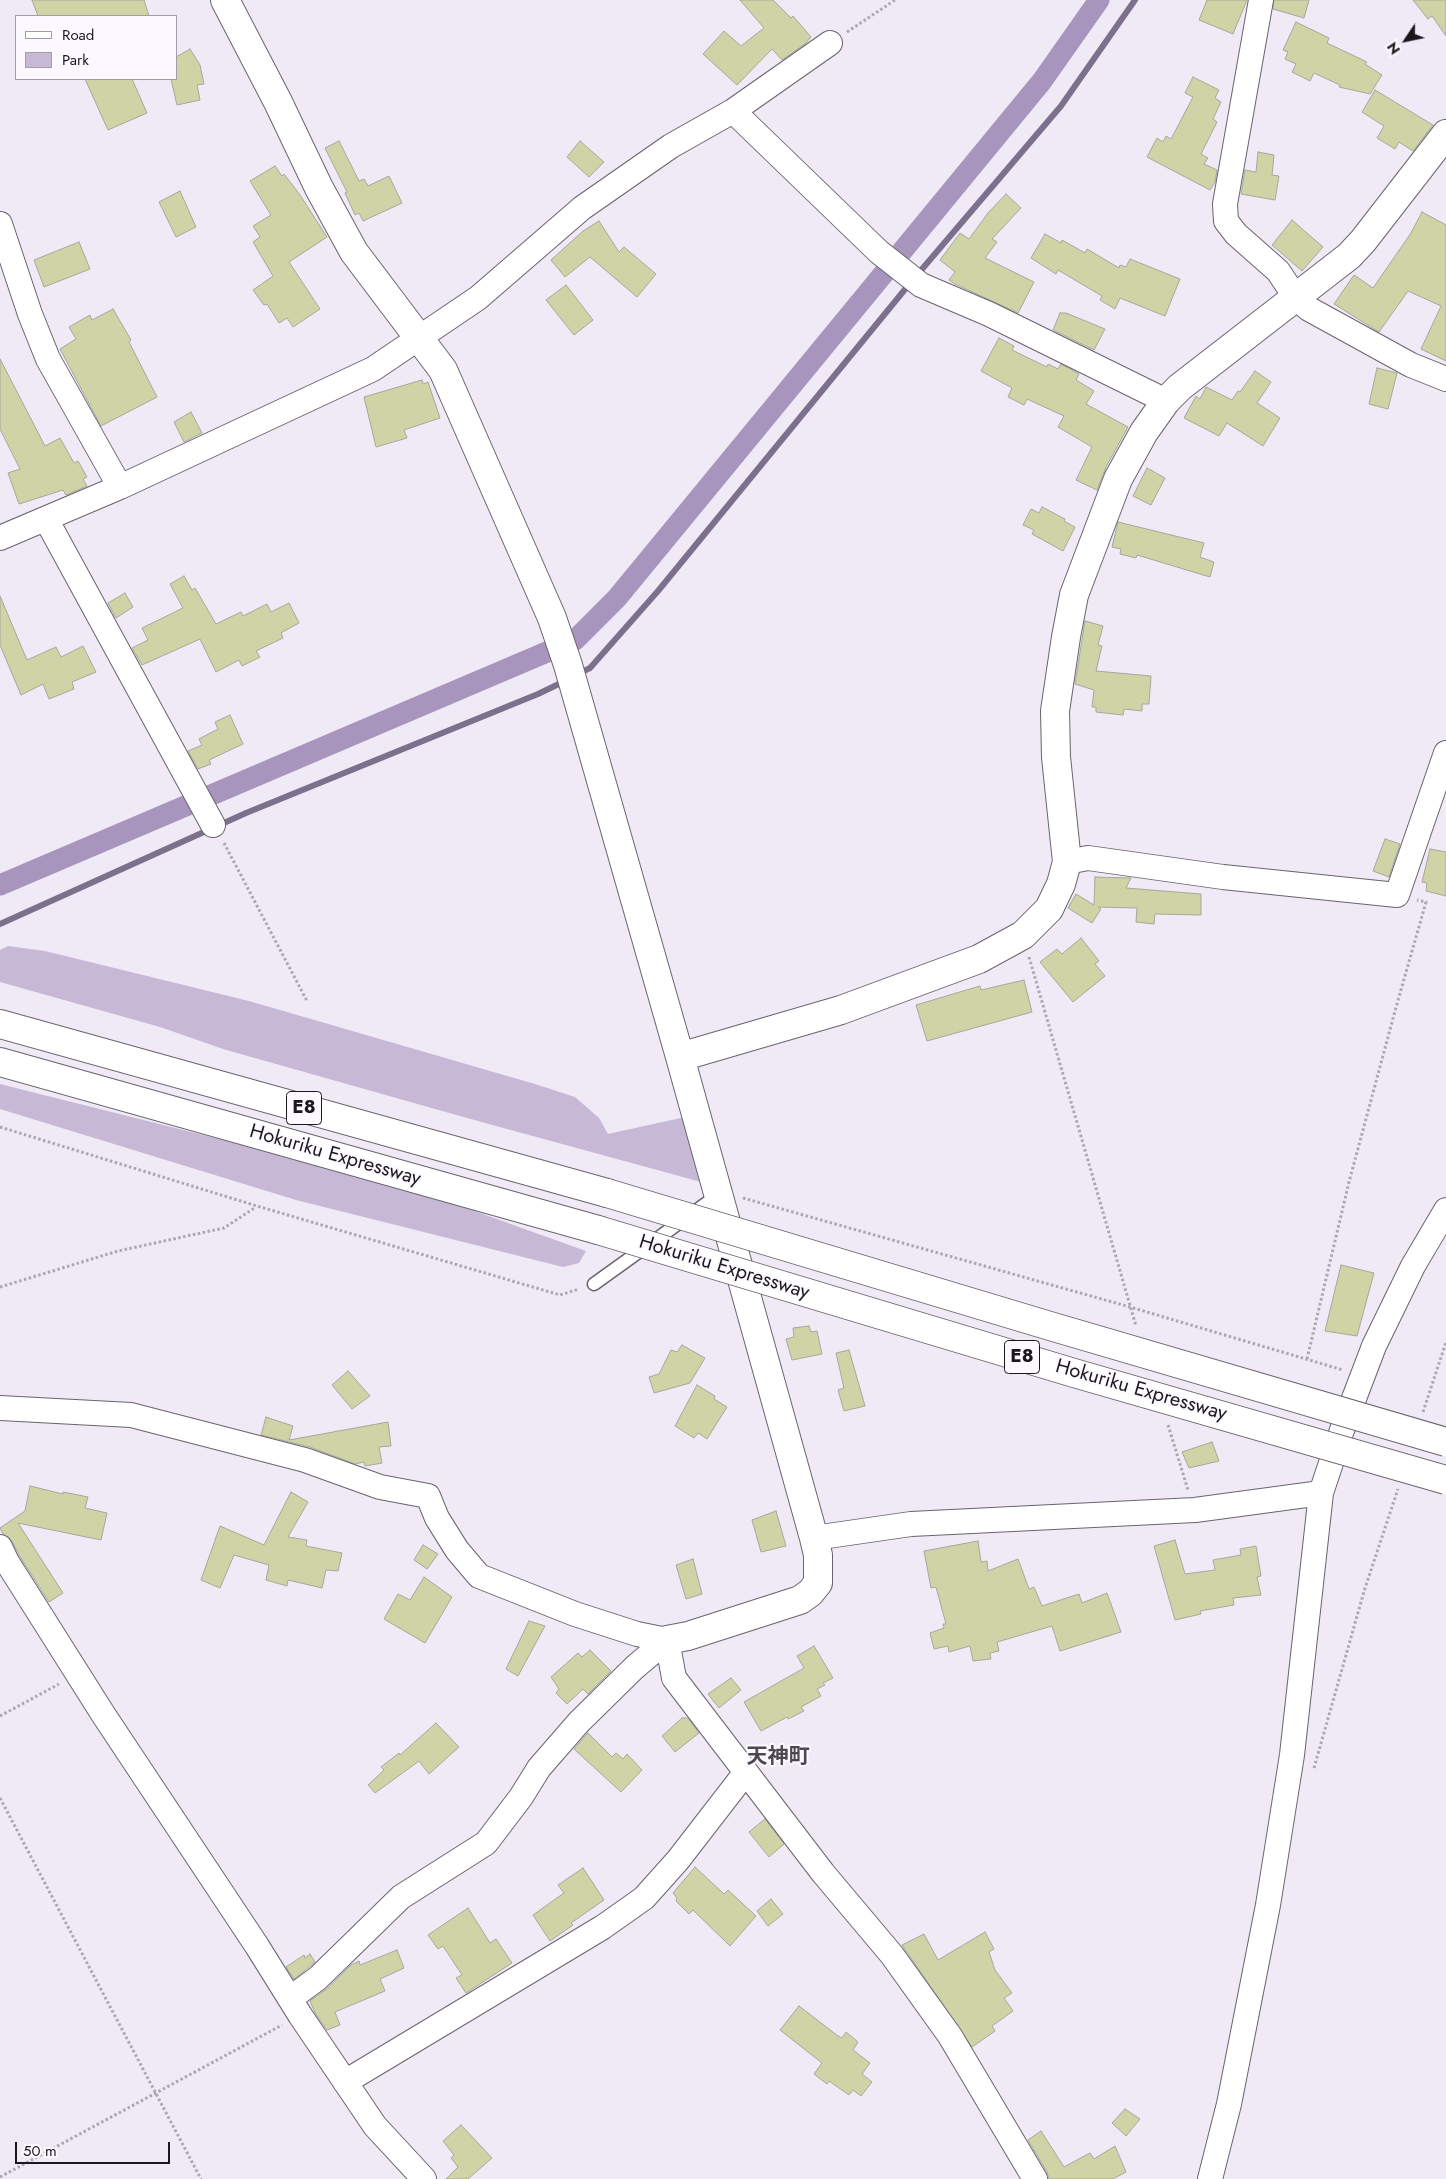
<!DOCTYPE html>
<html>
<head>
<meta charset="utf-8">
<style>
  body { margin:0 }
  #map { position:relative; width:1446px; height:2179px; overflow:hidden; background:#efeaf5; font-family:Jost,sans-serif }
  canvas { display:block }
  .legend { position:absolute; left:15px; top:15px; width:162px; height:65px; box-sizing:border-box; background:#fbf8ff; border:1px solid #a19ea4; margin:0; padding:6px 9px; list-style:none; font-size:15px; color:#1a181c }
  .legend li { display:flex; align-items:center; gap:10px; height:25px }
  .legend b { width:25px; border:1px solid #a19ea4 }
  .north { position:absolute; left:1381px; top:15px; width:50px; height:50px; -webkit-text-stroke:4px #fbf8ff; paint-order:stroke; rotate:236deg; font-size:14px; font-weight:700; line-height:20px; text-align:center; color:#1a181c }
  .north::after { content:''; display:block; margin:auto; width:18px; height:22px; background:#1a181c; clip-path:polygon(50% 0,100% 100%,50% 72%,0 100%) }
  .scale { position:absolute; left:15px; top:2142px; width:155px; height:22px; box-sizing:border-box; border:2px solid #1a181c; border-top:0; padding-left:6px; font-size:15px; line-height:18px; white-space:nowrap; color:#1a181c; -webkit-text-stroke:4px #fbf8ff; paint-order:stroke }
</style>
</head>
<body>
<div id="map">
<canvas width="1446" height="2179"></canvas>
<ul class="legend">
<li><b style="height:6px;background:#fff"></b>Road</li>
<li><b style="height:14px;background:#c7b9d6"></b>Park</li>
</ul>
<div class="north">N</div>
<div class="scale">50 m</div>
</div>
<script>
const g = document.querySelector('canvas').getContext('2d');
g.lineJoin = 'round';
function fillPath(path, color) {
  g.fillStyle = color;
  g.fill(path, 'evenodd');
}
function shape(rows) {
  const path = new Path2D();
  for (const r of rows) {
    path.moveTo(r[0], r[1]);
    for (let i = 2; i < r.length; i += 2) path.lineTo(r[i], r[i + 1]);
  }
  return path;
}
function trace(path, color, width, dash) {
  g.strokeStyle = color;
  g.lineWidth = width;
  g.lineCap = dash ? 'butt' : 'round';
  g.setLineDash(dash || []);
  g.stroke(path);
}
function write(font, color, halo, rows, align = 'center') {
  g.font = font + ' Jost,"Noto Sans JP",sans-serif';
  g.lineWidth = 4;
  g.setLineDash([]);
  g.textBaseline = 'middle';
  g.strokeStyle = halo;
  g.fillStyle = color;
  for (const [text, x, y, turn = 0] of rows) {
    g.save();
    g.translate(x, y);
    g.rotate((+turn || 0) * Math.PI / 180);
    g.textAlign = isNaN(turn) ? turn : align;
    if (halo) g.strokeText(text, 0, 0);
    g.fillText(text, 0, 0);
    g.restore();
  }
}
const green = shape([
  [8,946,45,951,249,1001,535,1084,575,1097,599,1118,608,1134,685,1117,701,1182,467,1118,223,1049,160,1027,0,982,0,950],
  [0,1084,251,1147,441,1199,586,1251,579,1263,563,1267,296,1200,0,1109]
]);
const stream = shape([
  [917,275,1061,106,1135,0],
  [578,674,590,668,658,591,911,282],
  [0,924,246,813,538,694,565,681]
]);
const canal = shape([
  [0,885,575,640,617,598,1042,81,1099,0]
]);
const building = shape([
  [32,0,144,0,149,16,38,16,32,0],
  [740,0,773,0,791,18,793,16,811,37,805,44,782,60,772,49,737,85,703,54,724,31,741,46,764,28,740,0],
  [1207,0,1247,0,1233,34,1199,20,1207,0],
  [1274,0,1309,0,1304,18,1273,9,1274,0],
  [1413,0,1446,0,1446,36,1432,16,1428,19,1413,0],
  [1296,22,1329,38,1327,43,1367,62,1365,64,1382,75,1370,94,1339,87,1340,85,1314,73,1310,81,1292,72,1296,64,1285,59,1288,52,1283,50,1296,22],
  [190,49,200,65,204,84,197,85,200,100,177,105,171,79,176,79,176,57,190,49],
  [1193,77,1219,90,1215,98,1221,102,1213,119,1217,122,1201,154,1208,158,1204,164,1217,170,1215,182,1210,190,1147,157,1157,138,1163,142,1166,136,1171,139,1193,97,1185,93,1193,77],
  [85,79,132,79,147,113,108,130,85,79],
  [1375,90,1433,125,1413,151,1399,142,1395,149,1377,138,1384,126,1362,112,1375,90],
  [339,141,359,181,364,179,368,186,389,176,402,203,363,221,359,213,355,215,345,193,347,192,325,148,339,141],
  [580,141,604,162,589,177,567,157,580,141],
  [1258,152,1274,155,1272,175,1279,176,1275,200,1241,194,1245,170,1256,172,1258,152],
  [275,166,282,176,284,174,300,195,327,237,289,262,320,309,293,327,287,318,279,323,267,304,264,305,253,290,273,276,253,242,260,237,253,226,271,215,250,181,275,166],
  [180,191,196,227,176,237,159,202,180,191],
  [1006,194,1021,208,992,239,997,242,985,258,1034,282,1018,313,955,284,949,280,955,272,940,260,960,233,969,239,988,213,1006,194],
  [1422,212,1446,225,1446,361,1421,349,1441,306,1408,291,1379,332,1334,304,1354,275,1373,288,1411,233,1422,212],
  [1292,220,1323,247,1302,271,1272,245,1292,220],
  [599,221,619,252,624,247,656,274,637,297,590,257,565,277,551,260,583,231,599,221],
  [1045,234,1061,243,1062,240,1085,253,1087,249,1119,268,1120,265,1126,267,1130,259,1180,279,1165,316,1120,298,1115,309,1100,300,1102,296,1058,270,1056,274,1031,258,1045,234],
  [79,242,90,269,44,287,34,260,79,242],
  [566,285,593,320,574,335,546,300,566,285],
  [113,309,131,340,129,342,157,397,101,426,60,349,76,339,69,327,90,315,92,320,113,309],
  [1060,313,1066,313,1105,329,1094,350,1053,330,1060,313],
  [999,338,1014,346,1012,350,1047,367,1048,364,1058,369,1061,364,1079,374,1076,380,1094,391,1086,404,1128,427,1106,467,1097,490,1076,480,1092,447,1058,427,1064,416,1027,399,1024,405,1008,397,1012,388,981,371,999,338],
  [0,359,45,446,60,438,74,463,78,461,87,477,83,479,87,486,66,495,63,490,19,504,8,473,20,469,0,429,0,359],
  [1377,368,1397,373,1388,409,1369,404,1377,368],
  [1255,371,1271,382,1257,403,1280,418,1263,446,1227,423,1219,436,1184,418,1196,396,1200,399,1206,387,1232,400,1238,391,1240,392,1255,371],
  [422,380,423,384,428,382,440,418,404,430,407,438,376,447,364,397,422,380],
  [191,412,202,433,184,442,174,422,191,412],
  [1147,468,1165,478,1151,505,1133,496,1147,468],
  [1042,507,1065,519,1064,521,1075,527,1063,551,1032,534,1034,530,1023,525,1031,509,1039,513,1042,507],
  [1118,522,1204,543,1200,557,1214,562,1210,577,1137,555,1136,558,1120,554,1121,549,1112,547,1118,522],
  [184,576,192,590,195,588,216,624,241,612,243,616,267,604,271,612,289,603,299,623,281,633,283,638,256,651,260,657,242,666,239,660,216,672,200,639,142,665,132,648,148,640,142,628,183,608,170,584,184,576],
  [125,593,133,607,116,618,108,603,125,593],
  [0,596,27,660,56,647,61,657,83,646,96,672,72,682,74,689,49,699,43,684,21,695,0,645,0,596],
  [1085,621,1103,626,1098,645,1102,646,1096,671,1151,676,1149,704,1142,704,1142,711,1124,709,1123,715,1096,712,1096,707,1092,707,1094,690,1075,684,1085,621],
  [230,715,243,744,209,760,211,764,198,769,188,751,202,745,199,739,218,729,215,722,230,715],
  [1385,839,1400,844,1389,877,1373,871,1385,839],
  [1430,849,1446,852,1446,896,1426,891,1427,883,1422,882,1430,849],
  [1095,877,1131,878,1126,888,1201,894,1201,915,1155,914,1154,924,1136,922,1137,908,1098,907,1101,909,1092,923,1068,908,1076,894,1094,905,1095,877],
  [1081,938,1099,961,1095,964,1105,976,1073,1002,1040,962,1057,949,1062,954,1081,938],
  [1024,980,1032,1012,927,1041,916,1005,980,986,981,990,1024,980],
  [1341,1265,1374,1273,1357,1336,1325,1331,1341,1265],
  [809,1326,811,1332,817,1331,822,1354,792,1360,786,1339,794,1337,793,1328,809,1326],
  [682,1345,705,1358,690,1383,654,1393,649,1377,659,1374,671,1350,677,1352,682,1345],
  [849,1350,865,1406,844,1411,838,1390,844,1388,836,1353,849,1350],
  [348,1371,370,1396,352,1409,332,1385,348,1371],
  [697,1385,715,1396,714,1399,727,1407,707,1439,698,1433,694,1438,675,1426,697,1385],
  [266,1417,293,1426,289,1440,388,1422,391,1446,379,1447,382,1463,365,1466,364,1462,355,1464,310,1447,261,1435,266,1417],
  [1212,1442,1219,1461,1189,1468,1182,1452,1212,1442],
  [30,1486,63,1494,63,1492,88,1497,85,1508,107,1513,101,1540,18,1523,63,1593,49,1602,19,1555,12,1541,3,1534,0,1528,25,1511,30,1486],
  [291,1492,308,1502,288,1537,307,1540,306,1546,342,1553,338,1571,326,1570,322,1588,288,1580,287,1586,266,1580,269,1565,234,1555,220,1588,201,1580,220,1526,264,1545,291,1492],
  [776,1511,786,1546,761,1552,752,1520,776,1511],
  [1175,1540,1185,1574,1215,1570,1213,1560,1241,1555,1240,1549,1256,1546,1261,1576,1257,1577,1261,1595,1233,1598,1234,1605,1200,1611,1201,1614,1175,1620,1154,1546,1175,1540],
  [978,1541,981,1562,987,1561,988,1571,1018,1559,1029,1589,1034,1587,1042,1606,1079,1594,1082,1603,1107,1593,1121,1632,1060,1651,1052,1626,997,1642,999,1651,990,1653,991,1659,973,1661,970,1646,949,1652,948,1646,934,1649,930,1633,944,1628,943,1624,946,1624,936,1587,931,1588,924,1551,978,1541],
  [423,1545,438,1554,427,1569,414,1560,423,1545],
  [693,1559,702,1594,686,1599,676,1565,693,1559],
  [424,1577,452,1597,425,1643,384,1619,398,1594,410,1600,424,1577],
  [529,1621,545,1626,518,1676,506,1669,529,1621],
  [814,1646,833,1678,823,1683,825,1685,817,1689,821,1696,801,1707,804,1711,788,1719,787,1717,761,1731,744,1702,804,1668,797,1656,814,1646],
  [590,1650,611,1671,588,1694,583,1689,567,1704,556,1693,559,1689,551,1677,578,1653,582,1657,590,1650],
  [731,1678,741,1690,719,1708,708,1694,731,1678],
  [682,1718,688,1718,699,1733,675,1752,662,1736,682,1718],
  [436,1723,459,1747,429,1774,419,1761,375,1793,368,1785,384,1770,381,1767,399,1753,400,1755,436,1723],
  [588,1733,612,1757,616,1753,623,1759,627,1754,642,1770,621,1792,574,1749,588,1733],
  [765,1819,784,1844,769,1857,749,1832,765,1819],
  [695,1867,724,1894,728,1890,756,1916,730,1946,693,1910,689,1914,676,1901,677,1898,673,1893,695,1867],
  [583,1868,604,1900,571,1923,573,1925,550,1941,533,1915,564,1893,558,1885,583,1868],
  [771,1899,783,1914,768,1926,757,1911,771,1899],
  [468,1908,490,1943,496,1939,512,1963,466,1993,456,1978,462,1975,443,1946,438,1949,428,1935,468,1908],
  [985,1932,994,1949,989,1952,995,1970,1012,1993,1004,1998,1013,2011,992,2026,995,2031,972,2047,902,1945,924,1934,938,1960,985,1932],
  [397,1950,404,1968,380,1979,385,1991,335,2012,340,2025,327,2030,315,2013,310,2001,328,1988,351,1965,359,1961,360,1965,397,1950],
  [310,1954,315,1962,294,1979,286,1967,304,1955,305,1958,310,1954],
  [799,2006,838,2036,842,2038,846,2032,858,2042,853,2050,870,2063,862,2074,872,2082,861,2096,853,2090,849,2095,829,2081,827,2084,814,2074,822,2063,780,2030,799,2006],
  [1125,2109,1140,2119,1126,2136,1112,2123,1125,2109],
  [461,2125,492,2158,468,2179,446,2179,458,2167,451,2158,454,2155,443,2141,461,2125],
  [1041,2131,1064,2167,1090,2153,1094,2159,1115,2146,1126,2172,1113,2179,1049,2179,1047,2172,1028,2140,1041,2131]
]);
const path = shape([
  [847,32,895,0],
  [224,843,307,1001],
  [1029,957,1136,1326],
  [0,1127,257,1206,560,1295,579,1289],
  [743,1198,1130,1307,1343,1370],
  [0,1287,118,1251,224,1228,256,1207],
  [1307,1359,1349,1182,1395,1011,1426,902,1417,900],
  [1423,1412,1446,1342],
  [1168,1425,1188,1490],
  [0,1716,59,1684],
  [1314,1768,1365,1588,1398,1489],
  [0,1798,201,2179],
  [0,2177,282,2025]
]);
const service = shape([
  [594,1284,718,1195]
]);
const minor = shape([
  [1261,0,1225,204,1226,221,1236,234,1278,271,1296,298,1309,309,1411,365,1446,379],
  [733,111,830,43],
  [0,224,30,314,48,359,120,487],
  [46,519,213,825],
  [0,538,120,487,373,369,478,298,582,208,671,146,733,111,879,252,921,285,989,314,1166,401],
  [1067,862,1088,858,1223,877,1397,895,1446,753],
  [0,1408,131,1415,305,1460,380,1487,428,1496,437,1518,457,1550,479,1576,575,1614,637,1634,667,1640],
  [814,1538,911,1524,1195,1510,1321,1493],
  [0,1547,7,1562,103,1714,257,1946,300,2015,375,2126,424,2179],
  [667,1640,674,1678,823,1873,892,1955,950,2036,1035,2179],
  [291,1998,318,1978,401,1897,486,1843,521,1797,539,1768,579,1722,635,1667,667,1640],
  [345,2082,603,1927,644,1898,678,1860,746,1772],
  [1210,2179,1229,2104,1268,1905,1292,1755,1321,1493,1342,1430,1374,1346,1413,1266,1446,1210]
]);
const tertiary = shape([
  [225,0,278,102,319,188,354,252,443,370,552,618,568,665,680,1057,814,1538,818,1555,818,1583,810,1593,800,1600,688,1636,667,1640],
  [680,1057,841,1010,979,959,1023,935,1049,909,1061,884,1067,862,1056,757,1055,711,1066,637,1074,595,1118,479,1144,432,1166,401,1180,387,1349,256,1363,241,1446,134]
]);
const motorway = shape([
  [0,1024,607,1193],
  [0,1062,598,1230]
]);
const motorwayBridge = shape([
  [607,1193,1050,1326,1446,1442],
  [598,1230,1074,1373,1446,1480]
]);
const shields = [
  [304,1108,35],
  [1022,1357,35]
];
const shieldNames = [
  ["E8",304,1108],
  ["E8",1022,1357]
];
const streetNames = [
  ["Hokuriku Expressway",335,1156,16],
  ["Hokuriku Expressway",724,1268,17],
  ["Hokuriku Expressway",1141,1391,16]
];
const neighbourhoodNames = [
  ["天神町",778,1758]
];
fillPath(green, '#c7b9d6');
trace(stream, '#7d708d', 6);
trace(canal, '#a895bd', 21);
fillPath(building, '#cfd4a6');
trace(building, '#a6a79c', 1);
trace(service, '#69646e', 15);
trace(minor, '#69646e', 26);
trace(tertiary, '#69646e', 30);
trace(motorway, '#69646e', 30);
trace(path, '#aba7b0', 3, [2.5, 2.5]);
trace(service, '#fff', 12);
trace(minor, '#fff', 24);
trace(tertiary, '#fff', 28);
trace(motorway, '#fff', 28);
trace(motorwayBridge, '#69646e', 30, []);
trace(motorwayBridge, '#fff', 28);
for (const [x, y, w] of shields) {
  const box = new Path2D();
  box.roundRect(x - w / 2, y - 16.5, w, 33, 4);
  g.fillStyle = '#fbf8ff';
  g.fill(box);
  trace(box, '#1a181c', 1);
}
write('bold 19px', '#1a181c', null, shieldNames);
write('20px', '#1a181c', '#fbf8ff', streetNames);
write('bold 21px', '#4c4851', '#fbf8ff', neighbourhoodNames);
</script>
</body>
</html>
